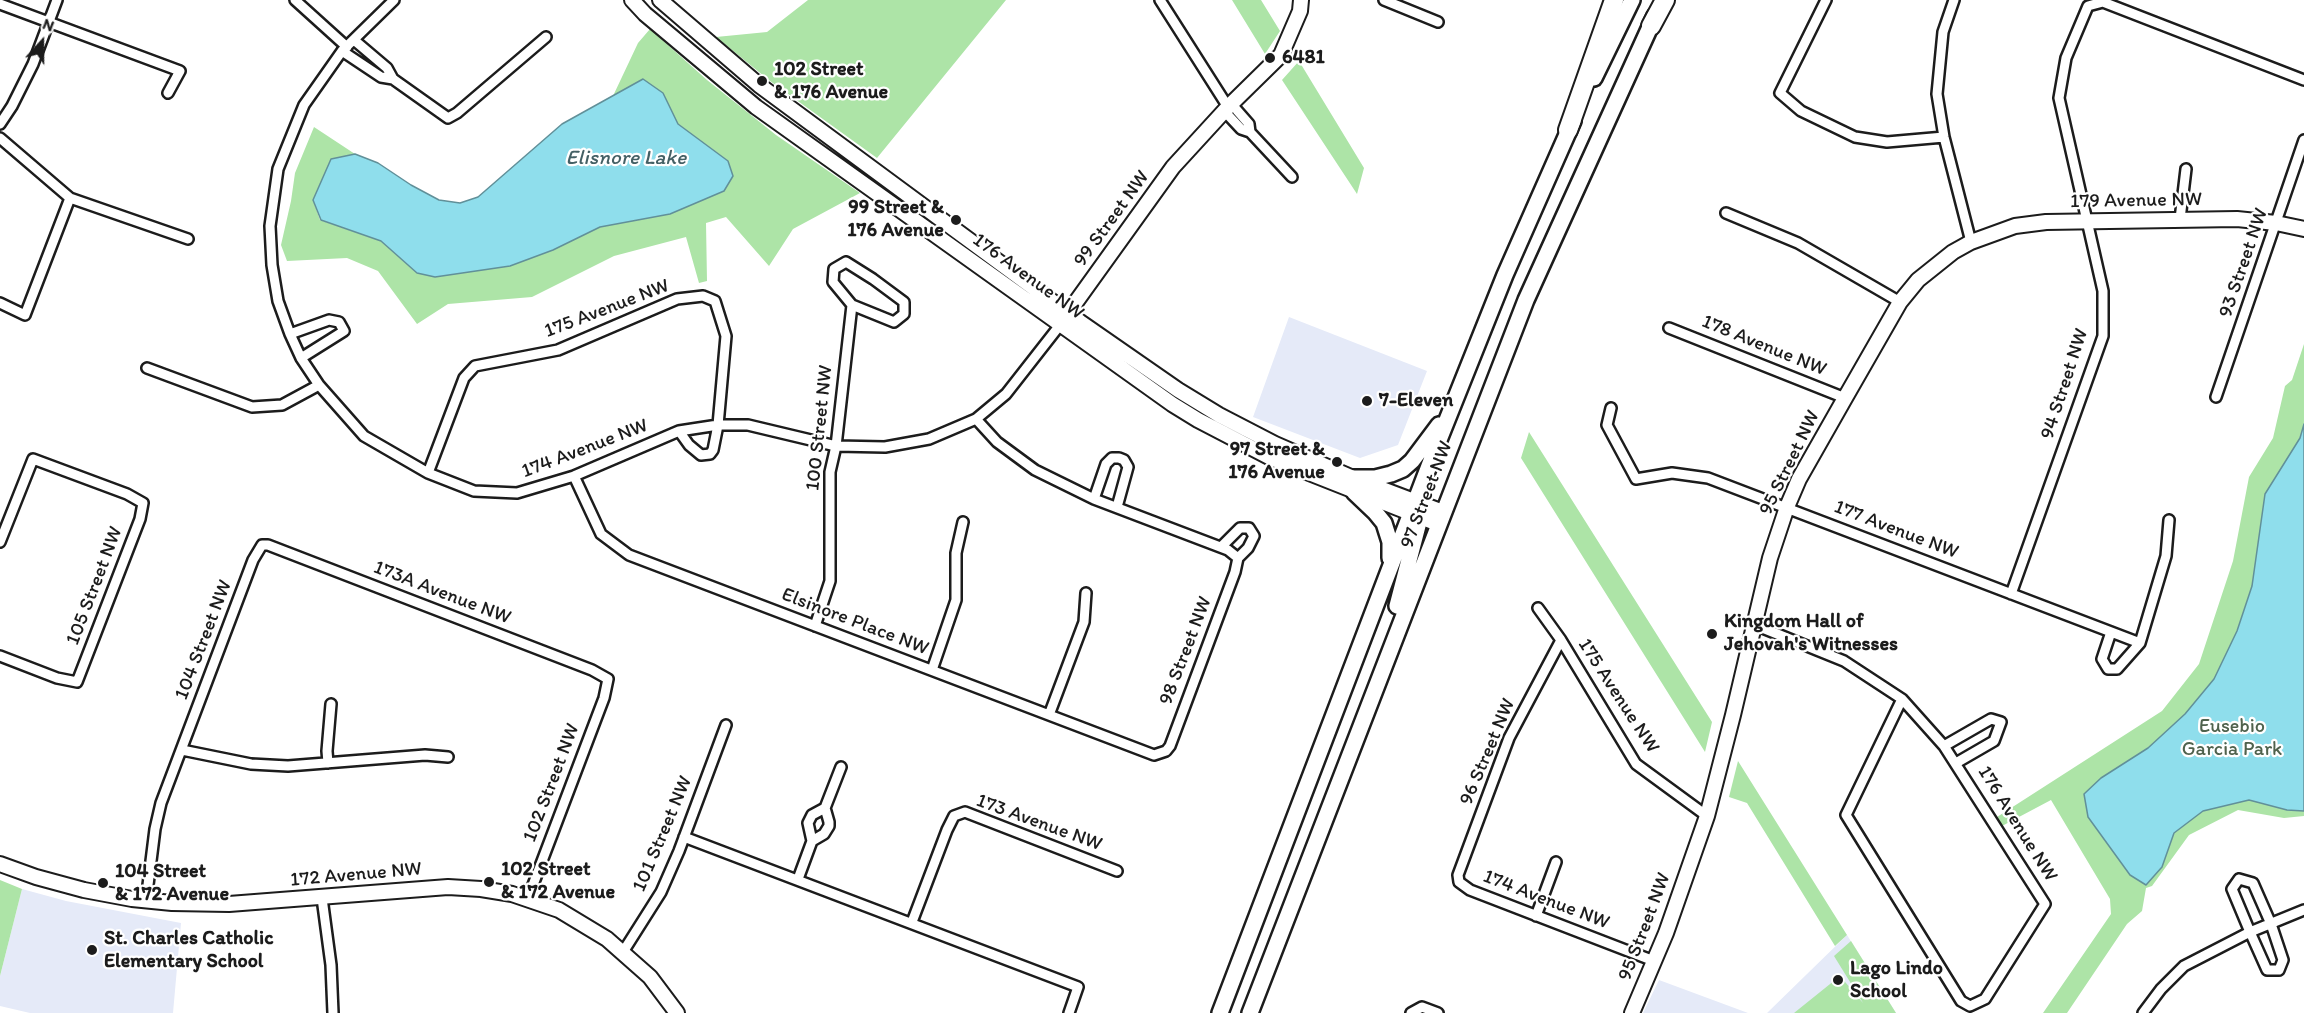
<!DOCTYPE html>
<html>
<head>
<meta charset="utf-8">
<style>
  body { margin:0 }
  #map { position:relative; width:2304px; height:1013px; overflow:hidden; background:#fff; font-family:Itim,sans-serif }
  canvas { display:block }
  .north { position:absolute; left:12px; top:12px; width:60px; height:60px; -webkit-text-stroke:4px #fff; paint-order:stroke; rotate:21deg; font-size:16px; font-weight:700; line-height:24px; text-align:center; color:#1c1c1c }
  .north::after { content:''; display:block; margin:auto; width:21px; height:27px; background:#1c1c1c; clip-path:polygon(50% 0,100% 100%,50% 72%,0 100%) }
</style>
</head>
<body>
<div id="map">
<canvas width="2304" height="1013"></canvas>
<div class="north">N</div>
</div>
<script>
const g = document.querySelector('canvas').getContext('2d');
g.lineJoin = 'round';
function fillPath(path, color) {
  g.fillStyle = color;
  g.fill(path, 'evenodd');
}
function shape(rows) {
  const path = new Path2D();
  for (const r of rows) {
    path.moveTo(r[0], r[1]);
    for (let i = 2; i < r.length; i += 2) path.lineTo(r[i], r[i + 1]);
  }
  return path;
}
function trace(path, color, width, dash) {
  g.strokeStyle = color;
  g.lineWidth = width;
  g.lineCap = dash ? 'butt' : 'round';
  g.setLineDash(dash || []);
  g.stroke(path);
}
function write(font, color, halo, rows, align = 'center') {
  g.font = font + ' Itim,sans-serif';
  g.lineWidth = 4.5;
  g.setLineDash([]);
  g.textBaseline = 'middle';
  g.strokeStyle = halo;
  g.fillStyle = color;
  for (const [text, x, y, turn = 0] of rows) {
    g.save();
    g.translate(x, y);
    g.rotate((+turn || 0) * Math.PI / 180);
    g.textAlign = isNaN(turn) ? turn : align;
    if (halo) g.strokeText(text, 0, 0);
    g.fillText(text, 0, 0);
    g.restore();
  }
}
const built = shape([
  [1289,317,1427,371,1398,445,1360,458,1253,417],
  [22,889,66,901,181,923,173,1013,30,1013,0,1006,0,976],
  [1847,935,1896,1013,1767,1013],
  [1659,980,1748,1013,1643,1013]
]);
const green = shape([
  [808,0,1006,0,877,158,770,81,716,37,767,32],
  [1232,0,1261,0,1280,31,1265,54],
  [650,29,707,80,776,135,860,193,793,229,769,266,726,217,706,223,707,281,699,283,686,237,614,256,532,297,448,304,417,324,378,271,347,258,287,261,281,245,291,201,295,173,314,127,355,154,331,159,313,200,320,220,381,241,417,273,435,277,553,250,600,227,670,214,724,191,728,161,678,124,665,99,643,80,613,96,638,43],
  [1299,61,1364,168,1357,194,1282,80],
  [2304,344,2304,816,2284,818,2238,810,2189,835,2152,886,2146,888,2142,911,2127,924,2067,1013,2043,1013,2111,914,2110,899,2051,800,2002,826,1997,817,2162,711,2199,664,2233,561,2249,477,2273,438,2285,386,2292,380],
  [1529,432,1712,722,1705,752,1521,458],
  [1738,761,1847,935,1835,946,1747,803,1729,797],
  [0,880,22,889,0,976],
  [1851,941,1896,1013,1794,1013,1840,976,1863,1003,1834,956]
]);
const water = shape([
  [643,79,663,93,678,124,728,161,733,176,724,191,670,214,600,227,553,250,510,266,435,277,417,273,381,241,321,220,313,200,331,159,355,154,378,163,411,185,439,200,460,203,478,197,562,124,643,79],
  [2304,424,2304,811,2287,810,2249,800,2203,811,2174,833,2162,867,2146,885,2130,875,2088,817,2084,794,2101,778,2148,748,2185,714,2214,679,2237,631,2252,586,2265,494,2300,438,2304,424]
]);
const street = shape([
  [295,0,347,47],
  [394,0,342,51,304,105,278,169,270,226,272,265,278,301,290,334,301,358,319,385,364,436,428,473,474,491,517,493,574,476,679,431,718,425,748,425,836,446,885,447,929,439,976,419,1006,394,1060,325],
  [1160,0,1228,107,1227,114,1241,129,1250,132,1292,177],
  [1384,0,1438,22],
  [1826,0,1780,93,1801,111,1855,137,1887,142,1944,137],
  [1954,0,1943,32,1937,94,1944,137,1971,242],
  [0,4,180,71,168,93],
  [354,40,387,68,393,79,448,118,457,113,546,37],
  [342,51,381,77,393,79],
  [1228,107,1235,108,1249,124,1250,132],
  [0,124,12,106,33,64,57,0],
  [0,138,70,198,188,239],
  [1726,213,1798,243,1900,302],
  [2180,219,2186,169],
  [846,262,873,279,904,302,904,314,894,322,852,305,833,282,834,269,846,262],
  [0,303,25,315,70,198],
  [1669,328,1845,398],
  [290,334,329,320,339,322,344,331,301,358],
  [147,368,252,407,282,405,319,385],
  [2216,397,2304,140],
  [1611,408,1607,425,1636,479,1672,473,1708,478,2140,643],
  [976,419,997,442,1035,470,1094,499,1228,550,1238,558],
  [428,473,464,378,475,366,558,350,677,299,703,296,715,301,726,336,718,425,713,450,710,454,701,455,689,445,679,431],
  [574,476,601,534,629,555,1154,755,1166,751,1170,746,1235,572,1238,558],
  [1094,499,1106,464,1112,458,1119,458,1124,460,1128,467,1117,507],
  [0,542,33,459,127,494,143,503,140,519,77,682,57,678,0,656],
  [1221,547,1240,528,1249,528,1254,536,1248,548,1238,558],
  [2011,594,2103,336,2103,291,2059,98,2066,58,2088,6,2103,2,2304,80],
  [1538,608,1561,640,1636,764,1707,816],
  [1755,625,1844,661,1902,699,1944,746,2045,904,1985,999,1970,1006,1961,1001,1846,815,1902,699],
  [815,626,830,581,830,472,836,446,852,305],
  [2111,632,2102,659,2108,669,2117,669,2140,643,2166,556,2169,520],
  [1561,640,1509,738,1458,875,1459,882,1470,890,1654,961],
  [932,670,956,600,956,553,963,522],
  [1049,715,1084,622,1086,593],
  [1944,746,1991,719,2001,722,1994,741,1956,763],
  [182,750,251,764,288,766,425,755,448,757],
  [328,763,327,751,331,704],
  [684,837,1078,987,1069,1013],
  [812,841,824,834,829,826,829,822,825,808],
  [798,879,812,841,808,823,812,815,825,808,841,767],
  [2239,879,2253,883,2271,924,2283,960,2279,970,2267,970,2250,932,2232,889,2239,879],
  [322,898,331,965,333,1013],
  [146,901,155,829,161,803,253,560,262,545,268,545,592,670,608,679,604,698,528,898],
  [1536,916,1556,862],
  [912,922,947,830,954,816,965,812,1117,871],
  [623,952,661,892,679,851,726,725],
  [1411,1013,1422,1007,1438,1013],
  [2143,1013,2161,989,2184,966,2250,932,2304,910]
]);
const secondary = shape([
  [632,0,645,14,756,107,1172,404,1198,420,1271,458,1438,524],
  [660,0,759,85,1080,322,1178,390,1219,415,1275,444,1353,478,1443,512],
  [1063,320,1173,167,1228,107,1281,55,1300,11,1301,0],
  [0,864,36,877,84,890,132,899,172,903,229,904,448,887,481,889,512,894,559,910,607,939,650,977,677,1013],
  [1632,1013,1666,933,1707,816,1733,715,1770,558,1787,507,1799,479,1845,398,1900,302,1918,280,1953,252,1971,242,2015,226,2046,222,2237,219,2276,223,2304,229]
]);
const primary = shape([
  [1594,78,1632,0],
  [1353,478,1375,478,1391,474,1403,469,1412,461,1439,425],
  [1354,492,1375,512,1384,523,1390,542,1390,558],
  [1397,606,1420,518,1416,502],
  [1220,1013,1437,445,1505,275,1573,121],
  [1250,1013,1526,300,1655,16]
]);
const highway = shape([
  [1651,26,1665,0],
  [1568,130,1614,0]
]);
const markers = [
  [1270,58,6,"#1c1c1c"],
  [762,81,6,"#1c1c1c"],
  [956,220,6,"#1c1c1c"],
  [1367,401,6,"#1c1c1c"],
  [1337,462,6,"#1c1c1c"],
  [1712,634,6,"#1c1c1c"],
  [489,882,6,"#1c1c1c"],
  [103,883,6,"#1c1c1c"],
  [92,950,6,"#1c1c1c"],
  [1838,980,6,"#1c1c1c"]
];
const poiNames = [
  ["6481",1282,58],
  ["102 Street",774,70],
  ["& 176 Avenue",774,93],
  ["99 Street &",944,208,"right"],
  ["176 Avenue",944,231,"right"],
  ["7-Eleven",1379,401],
  ["97 Street &",1325,450,"right"],
  ["176 Avenue",1325,473,"right"],
  ["Kingdom Hall of",1724,622],
  ["Jehovah's Witnesses",1724,645],
  ["102 Street",501,870],
  ["& 172 Avenue",501,893],
  ["104 Street",115,872],
  ["& 172 Avenue",115,895],
  ["St. Charles Catholic",104,939],
  ["Elementary School",104,962],
  ["Lago Lindo",1850,969],
  ["School",1850,992]
];
const streetNames = [
  ["179 Avenue NW",2136,201,-1],
  ["99 Street NW",1112,219,-54],
  ["93 Street NW",2244,263,-71],
  ["176 Avenue NW",1028,277,36],
  ["175 Avenue NW",607,309,-21],
  ["178 Avenue NW",1764,346,22],
  ["94 Street NW",2065,384,-72],
  ["100 Street NW",820,428,-84],
  ["174 Avenue NW",585,449,-21],
  ["95 Street NW",1790,463,-64],
  ["97 Street NW",1427,495,-69],
  ["177 Avenue NW",1896,530,21],
  ["105 Street NW",95,586,-69],
  ["173A Avenue NW",442,593,21],
  ["Elsinore Place NW",855,622,21],
  ["104 Street NW",204,640,-69],
  ["98 Street NW",1186,651,-69],
  ["175 Avenue NW",1618,696,57],
  ["96 Street NW",1488,752,-67],
  ["102 Street NW",552,783,-69],
  ["173 Avenue NW",1039,823,20],
  ["176 Avenue NW",2017,824,58],
  ["101 Street NW",663,834,-67],
  ["172 Avenue NW",356,875,-5],
  ["174 Avenue NW",1546,900,21],
  ["95 Street NW",1645,927,-69]
];
const parkNames = [
  ["Eusebio",2232,727],
  ["Garcia Park",2232,750]
];
const waterNames = [
  ["Elisnore Lake",626,159]
];
fillPath(built, '#e5eaf8');
fillPath(green, '#ade4a7');
fillPath(water, '#8fdeec');
trace(water, '#619099', 1.5);
trace(street, '#1c1c1c', 14);
trace(secondary, '#1c1c1c', 18);
trace(primary, '#1c1c1c', 20);
trace(highway, '#1c1c1c', 22);
trace(street, '#fff', 9);
trace(secondary, '#fff', 14);
trace(primary, '#fff', 15);
trace(highway, '#fff', 18);
for (const [x, y, r, color] of markers) {
  const dot = new Path2D();
  dot.arc(x, y, r, 0, 2 * Math.PI);
  g.fillStyle = color;
  g.fill(dot);
  trace(dot, '#fff', 2);
}
write('bold 20px', '#1c1c1c', '#fff', poiNames, 'left');
write('20px', '#1c1c1c', '#fff', streetNames);
write('20px', '#4f624d', '#fff', parkNames);
write('italic 21px', '#446065', '#fff', waterNames);
</script>
</body>
</html>
